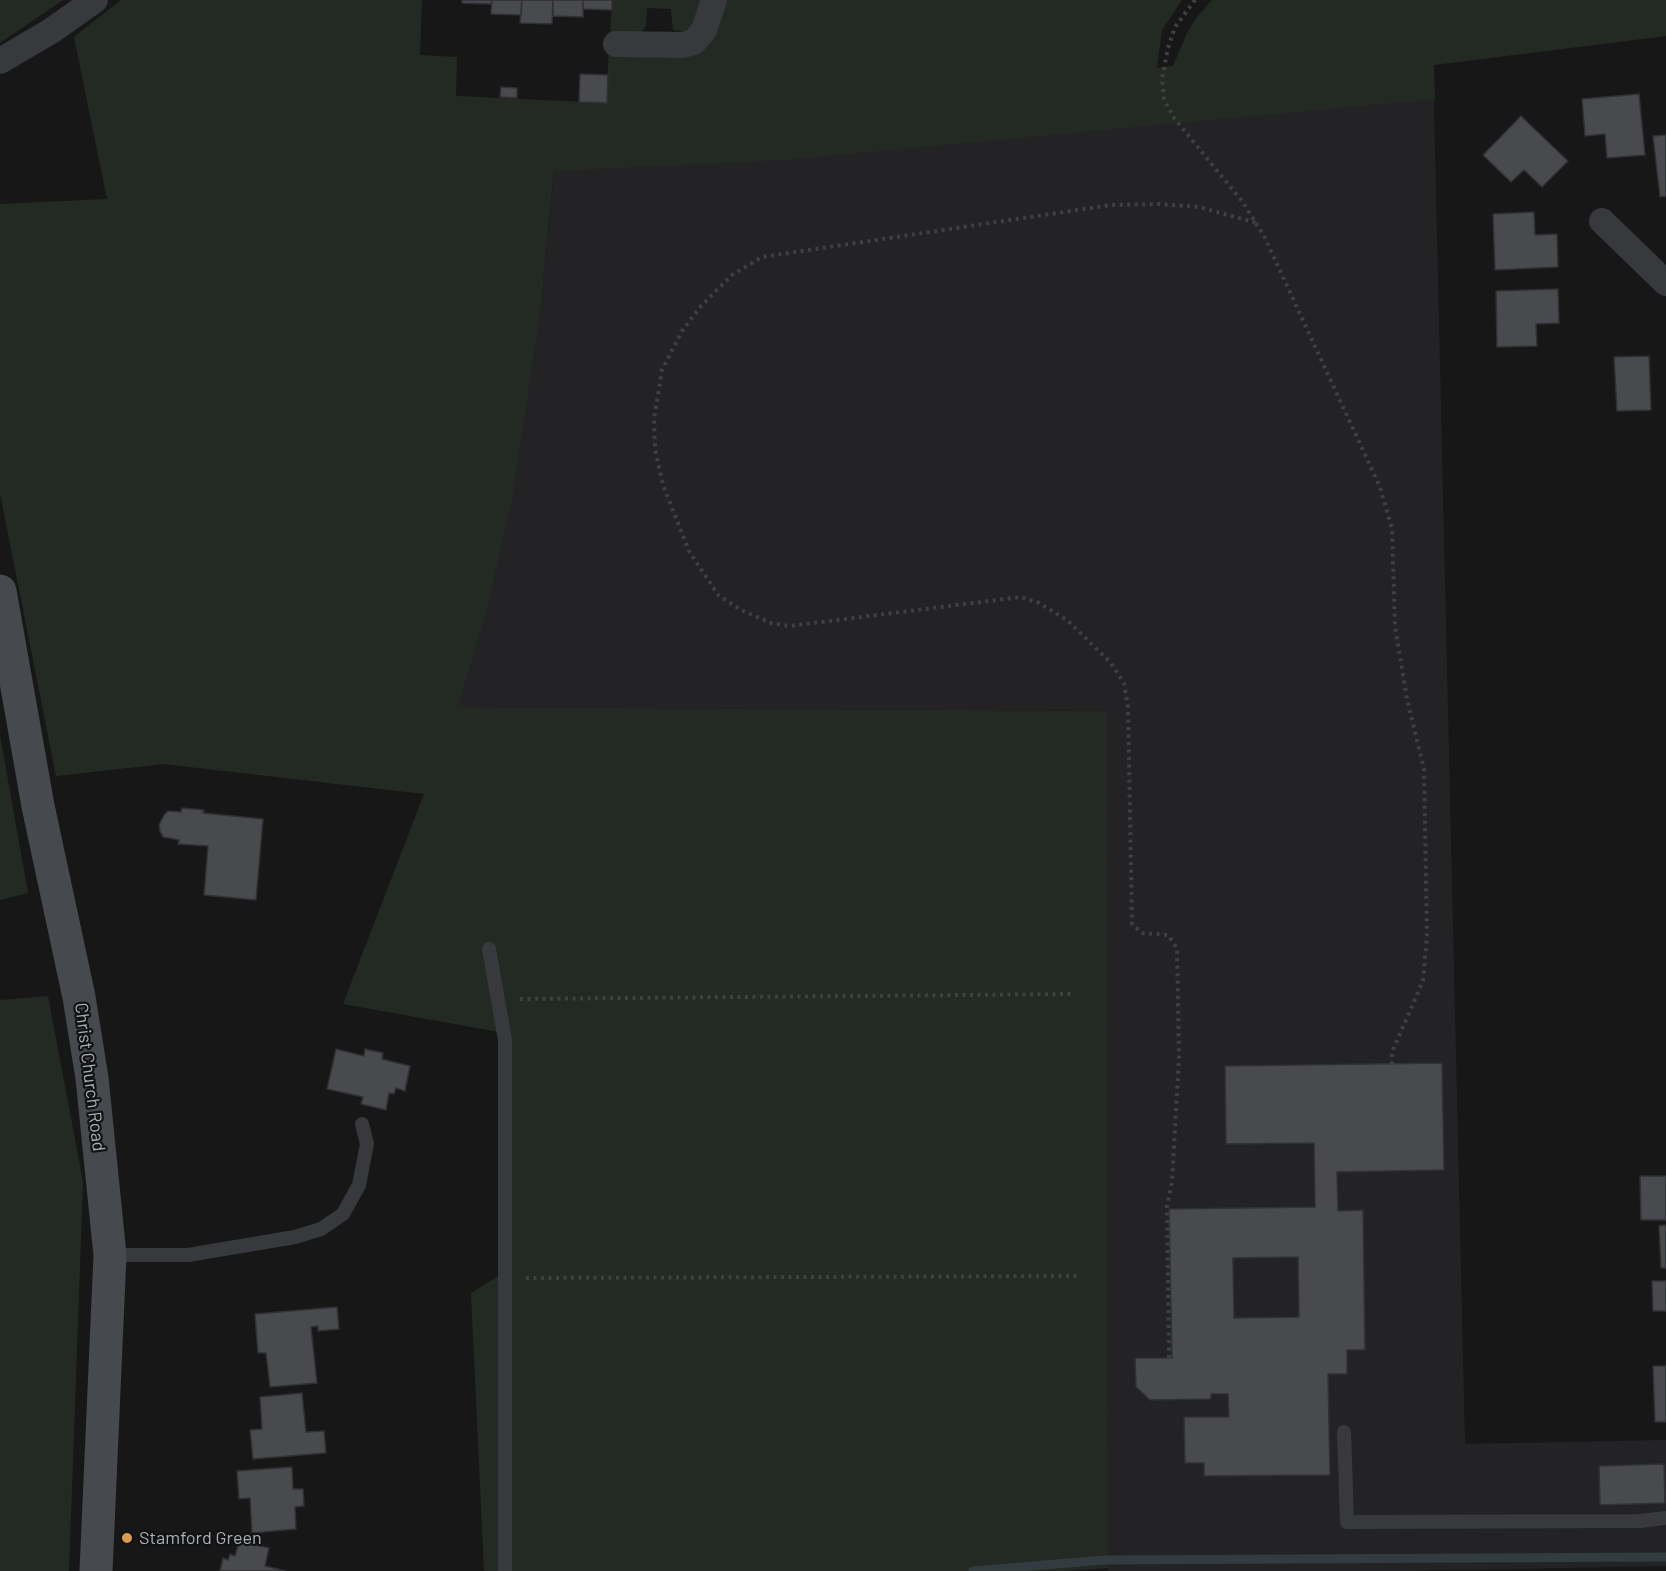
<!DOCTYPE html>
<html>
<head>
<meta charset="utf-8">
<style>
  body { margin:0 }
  canvas { display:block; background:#171718 }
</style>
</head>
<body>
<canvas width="1666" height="1571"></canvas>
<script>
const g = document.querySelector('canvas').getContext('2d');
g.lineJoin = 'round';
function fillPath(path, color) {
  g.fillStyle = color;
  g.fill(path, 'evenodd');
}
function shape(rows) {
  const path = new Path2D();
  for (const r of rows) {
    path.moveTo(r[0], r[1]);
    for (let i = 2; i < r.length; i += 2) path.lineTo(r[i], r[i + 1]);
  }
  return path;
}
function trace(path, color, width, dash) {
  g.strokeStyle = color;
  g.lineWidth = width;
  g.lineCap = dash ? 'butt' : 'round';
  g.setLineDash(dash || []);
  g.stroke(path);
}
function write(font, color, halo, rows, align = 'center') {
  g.font = font + ' Barlow,sans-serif';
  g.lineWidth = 4.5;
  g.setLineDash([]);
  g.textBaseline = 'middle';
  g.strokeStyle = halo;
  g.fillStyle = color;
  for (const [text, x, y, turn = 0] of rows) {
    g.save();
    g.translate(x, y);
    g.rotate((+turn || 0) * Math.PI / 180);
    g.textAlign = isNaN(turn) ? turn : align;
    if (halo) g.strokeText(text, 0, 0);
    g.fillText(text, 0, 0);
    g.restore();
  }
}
const built = shape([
  [1433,65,1465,1444,1666,1440,1666,1566,1405,1571,1108,1571,1107,711,458,707,487,610,513,496,540,315,555,164]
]);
const green = shape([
  [0,0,63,0,0,43],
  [121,0,422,0,420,55,457,57,456,96,606,103,609,52,678,55,724,0,1182,0,1162,30,1157,68,1173,66,1187,33,1197,17,1212,0,1666,0,1666,36,1434,65,1435,99,784,160,554,171,540,315,513,496,487,610,458,707,1107,711,1108,1568,1066,1571,484,1571,471,1293,500,1275,499,1032,343,1004,424,794,163,764,56,776,0,493,0,204,107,199,74,37],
  [612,0,704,0,691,33,673,30,671,9,647,8,646,26,641,33,610,34],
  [0,735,28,893,0,900],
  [48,996,83,1182,69,1571,0,1571,0,1000]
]);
const stream = shape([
  [973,1571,1104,1560,1666,1557]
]);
const building = shape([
  [462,0,492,0,491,4,462,3,462,0],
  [492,0,522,0,521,15,491,14,492,0],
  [522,0,553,0,552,24,520,23,522,0],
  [553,0,583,0,583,17,553,16,553,0],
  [583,0,612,0,612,10,583,9,583,0],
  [580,74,608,75,607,103,579,102,580,74],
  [501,87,517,88,517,98,500,97,501,87],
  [1639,94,1645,155,1607,158,1605,134,1585,136,1582,99,1639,94],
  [1521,116,1568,161,1542,187,1524,170,1511,182,1483,155,1521,116],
  [1666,135,1666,196,1660,197,1653,136,1666,135],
  [1534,212,1535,235,1557,234,1558,267,1495,270,1493,214,1534,212],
  [1558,289,1559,323,1536,324,1537,346,1497,347,1496,291,1558,289],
  [1649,356,1651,410,1617,411,1614,357,1649,356],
  [182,808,204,810,203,813,263,819,256,900,204,895,208,846,178,844,179,840,163,837,160,831,159,825,164,815,168,811,181,812,182,808],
  [336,1049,364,1056,365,1049,383,1053,382,1059,410,1066,405,1091,396,1088,394,1094,389,1093,386,1110,361,1104,363,1097,327,1089,336,1049],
  [1442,1063,1444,1170,1337,1172,1338,1211,1363,1210,1365,1350,1347,1350,1347,1374,1328,1374,1330,1475,1204,1476,1204,1463,1185,1463,1184,1417,1229,1417,1228,1394,1211,1394,1211,1399,1150,1400,1136,1387,1135,1358,1172,1358,1169,1209,1315,1207,1314,1143,1226,1144,1225,1066,1442,1063],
  [1298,1257,1299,1317,1234,1318,1233,1258,1298,1257],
  [1640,1176,1666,1176,1666,1220,1641,1220,1640,1176],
  [1666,1225,1666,1268,1661,1268,1659,1226,1666,1225],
  [1652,1281,1666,1281,1666,1311,1653,1311,1652,1281],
  [337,1307,339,1329,318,1331,318,1326,311,1327,317,1383,270,1387,266,1353,258,1353,255,1314,337,1307],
  [1653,1366,1666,1366,1666,1422,1655,1422,1653,1366],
  [302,1393,306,1432,324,1431,326,1453,253,1459,250,1430,262,1429,260,1397,302,1393],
  [1664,1464,1665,1503,1600,1505,1599,1466,1664,1464],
  [292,1467,293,1489,303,1489,304,1506,295,1507,296,1529,252,1533,250,1498,239,1499,237,1471,292,1467],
  [239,1541,269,1548,265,1566,286,1571,220,1571,223,1558,228,1560,230,1554,235,1556,239,1541]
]);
const path = shape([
  [1195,0,1175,27,1168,48,1162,79,1164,99,1174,118,1242,201,1264,236,1380,487,1392,529,1395,626,1407,699,1424,769,1427,936,1423,981,1392,1052,1392,1064],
  [520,999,1073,994],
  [526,1278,1080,1276],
  [1169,1358,1167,1206,1172,1182,1179,1056,1177,948,1168,935,1142,933,1132,924,1128,707,1124,683,1110,662,1067,620,1039,603,1021,597,789,626,771,623,741,610,718,595,689,551,663,485,655,449,654,419,662,370,682,331,701,306,732,275,762,257,1111,205,1159,204,1199,207,1257,223]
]);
const lane = shape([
  [489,949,505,1040,505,1571],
  [110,1255,188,1255,295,1237,321,1229,343,1214,359,1185,367,1144,362,1124],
  [1344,1432,1347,1522,1640,1521,1666,1518]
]);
const street = shape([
  [616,44,683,45,694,42,704,30,714,0],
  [0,61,51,31,95,0],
  [1602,221,1666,283]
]);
const secondary = shape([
  [0,591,38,806,79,997,92,1078,110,1255,96,1571]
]);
const markers = [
  [127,1538,6,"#db9b4c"]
];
const streetNames = [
  ["Christ Church Road",90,1077,83]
];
const poiNames = [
  ["Stamford Green",139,1538]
];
fillPath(built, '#232325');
fillPath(green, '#232a24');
trace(stream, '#323b40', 9);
fillPath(building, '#494a4d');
trace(building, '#313134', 1.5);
trace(path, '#3e4044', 4, [3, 4.5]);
trace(lane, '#38393d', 14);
trace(street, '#38393d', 26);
trace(secondary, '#46494d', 33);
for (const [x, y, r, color] of markers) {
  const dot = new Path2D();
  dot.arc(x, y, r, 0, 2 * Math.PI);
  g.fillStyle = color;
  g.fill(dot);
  trace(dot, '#121213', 2);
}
write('18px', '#abb0b6', '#121213', streetNames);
write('18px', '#abb0b6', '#121213', poiNames, 'left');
</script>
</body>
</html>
